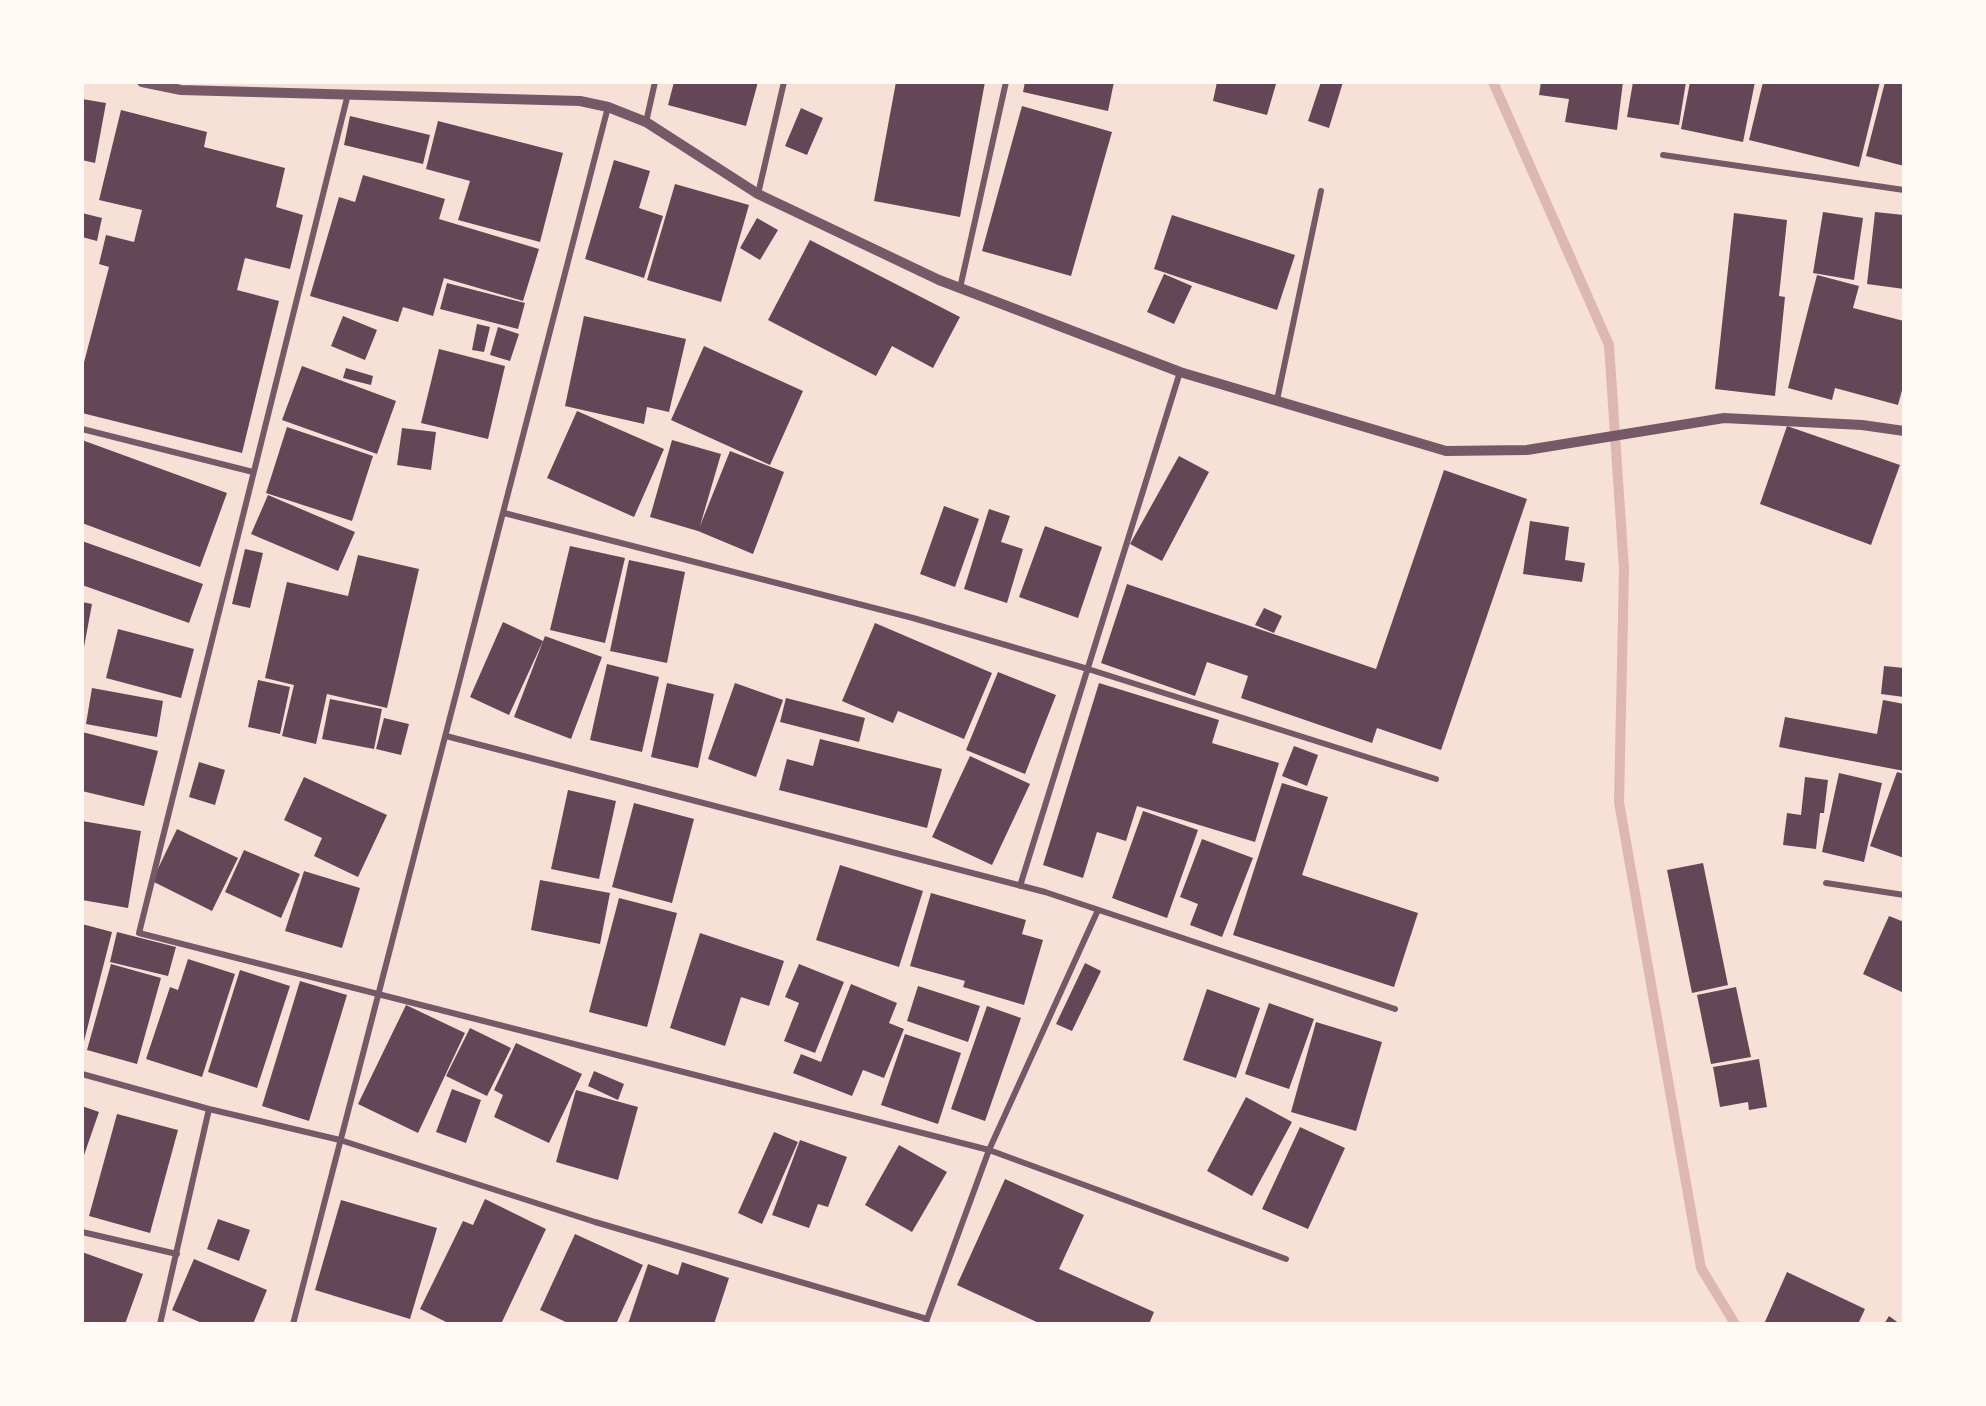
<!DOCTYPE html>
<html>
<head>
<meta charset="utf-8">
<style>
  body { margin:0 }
  #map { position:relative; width:1986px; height:1406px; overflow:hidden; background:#f7e1d7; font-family:Jost,sans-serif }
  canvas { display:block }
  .frame { position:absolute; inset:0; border:84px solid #fffaf5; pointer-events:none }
</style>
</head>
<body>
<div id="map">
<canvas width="1986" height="1406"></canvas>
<div class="frame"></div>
</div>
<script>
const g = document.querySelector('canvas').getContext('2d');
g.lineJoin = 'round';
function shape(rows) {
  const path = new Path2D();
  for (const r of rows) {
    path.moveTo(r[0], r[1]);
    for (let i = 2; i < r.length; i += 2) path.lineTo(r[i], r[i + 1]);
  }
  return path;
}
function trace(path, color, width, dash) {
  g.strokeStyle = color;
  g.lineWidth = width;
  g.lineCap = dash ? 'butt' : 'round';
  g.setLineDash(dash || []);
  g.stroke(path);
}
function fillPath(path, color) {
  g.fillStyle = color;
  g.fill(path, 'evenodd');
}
const stream = shape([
  [1493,82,1609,345,1624,569,1619,802,1701,1268,1735,1324]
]);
const building = shape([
  [674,82,758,82,746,126,668,105],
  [896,82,985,82,960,217,874,201],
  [1025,82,1114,82,1108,111,1023,92],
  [1217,82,1276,84,1267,115,1213,101],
  [1321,82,1343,82,1329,128,1308,121],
  [1541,82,1623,82,1617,130,1565,122,1569,99,1539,95],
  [1633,82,1686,82,1679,125,1627,117],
  [1690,82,1755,82,1743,142,1681,129],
  [1763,82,1880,82,1859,167,1749,140],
  [1885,82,1904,82,1904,166,1866,156],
  [82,99,106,103,95,163,82,160],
  [1022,106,1112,132,1071,276,982,251],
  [801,108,823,118,807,155,785,146],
  [121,110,207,132,204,147,285,168,276,207,303,215,290,269,245,258,237,290,279,301,242,453,82,413,82,370,109,267,99,264,106,235,134,242,142,210,99,200],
  [350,116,430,135,423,164,344,145],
  [438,121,563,153,540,242,458,220,470,181,426,169],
  [614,160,650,171,639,208,663,216,644,278,585,259],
  [363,175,445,199,439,219,539,249,523,301,444,278,433,316,403,307,398,322,310,296,339,197,355,202],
  [675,184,749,205,721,302,647,280],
  [1823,212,1863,218,1854,280,1813,273],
  [1875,212,1904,215,1904,289,1867,284],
  [82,213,102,218,97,241,82,237],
  [1734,213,1787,220,1779,296,1785,297,1775,396,1715,389],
  [1172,215,1295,255,1277,310,1154,269],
  [757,218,778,230,760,260,740,248],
  [810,240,960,317,933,368,892,346,876,376,768,320],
  [1164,274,1192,286,1174,324,1147,312],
  [1817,275,1859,286,1853,308,1904,321,1904,383,1898,405,1835,388,1832,400,1788,388],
  [447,283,525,303,518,329,440,309],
  [343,316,377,330,365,360,331,346],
  [584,316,686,339,669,412,647,407,644,424,565,406],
  [477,324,490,327,484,352,472,350],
  [498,327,519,334,510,361,490,355],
  [704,346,803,391,770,465,671,420],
  [439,349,505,366,488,439,421,423],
  [302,366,396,401,377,454,282,420],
  [346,368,373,376,371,385,343,378],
  [577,411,664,449,634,517,547,478],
  [1787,426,1900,465,1871,545,1760,504],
  [287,427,373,456,352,521,266,493],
  [402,428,436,432,431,470,397,465],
  [82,440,227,493,200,567,82,523],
  [672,440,721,454,700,526,730,451,784,472,753,554,698,531,650,517],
  [1179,456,1209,472,1162,561,1130,544],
  [1444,470,1527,499,1441,750,1377,728,1372,743,1241,698,1248,676,1207,662,1195,696,1101,663,1127,584,1376,669],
  [268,495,355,532,338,571,251,534],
  [944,506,979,519,955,587,920,574],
  [989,509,1010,516,1001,542,1023,549,1007,603,964,589],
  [1530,521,1569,527,1565,560,1585,563,1582,582,1523,574],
  [1045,526,1102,547,1078,618,1019,597],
  [82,541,203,584,189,623,82,585],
  [570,546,625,558,605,643,550,630],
  [245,549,263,553,250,608,232,604],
  [358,555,419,569,387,708,327,694,316,744,282,736,294,685,265,678,287,582,348,596],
  [629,560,685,572,667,663,610,651],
  [82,602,92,604,84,647,82,647],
  [1264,608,1282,616,1274,633,1255,625],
  [503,622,543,641,509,715,470,697],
  [875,623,992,673,964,739,898,711,893,723,842,701],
  [118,629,194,649,181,698,106,678],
  [545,636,602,657,571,739,514,717],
  [607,664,659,677,642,752,590,740],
  [1884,666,1904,668,1904,697,1881,694],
  [998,672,1056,695,1025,774,966,750],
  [258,680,290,687,280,734,248,727],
  [667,683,714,694,698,768,651,757],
  [735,683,783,700,756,777,708,759],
  [1099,683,1219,720,1212,743,1279,763,1255,842,1137,806,1126,841,1097,832,1083,878,1043,865],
  [92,688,163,701,157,737,86,724],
  [786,698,865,718,859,742,780,722],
  [330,699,382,709,374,749,322,739],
  [1883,700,1904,704,1904,771,1779,747,1785,717,1877,734],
  [384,718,409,724,401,755,376,749],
  [82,732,158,751,144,806,82,791],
  [820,739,942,769,927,828,779,790,787,759,813,766],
  [1294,746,1318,755,1307,786,1282,776],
  [970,756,1030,784,992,865,932,837],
  [199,762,225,770,215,805,189,797],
  [1897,772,1904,774,1904,858,1870,846],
  [1839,773,1882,783,1864,862,1822,852],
  [304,777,387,815,358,877,314,856,322,838,284,820],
  [1805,777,1828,780,1824,813,1820,813,1816,849,1783,845,1787,813,1801,815],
  [1282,783,1328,797,1302,875,1418,913,1394,987,1233,935],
  [568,790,616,801,599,879,551,869],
  [634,803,694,819,672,903,612,887],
  [1143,811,1198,830,1167,918,1112,898],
  [82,821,141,831,128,908,82,900],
  [177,829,238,858,212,911,152,881],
  [1202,839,1253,858,1222,937,1190,925,1198,904,1180,897],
  [244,850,300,874,281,918,225,892],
  [1703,863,1728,985,1692,993,1667,870],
  [840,865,923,891,899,967,816,940],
  [304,871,360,888,342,948,285,931],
  [540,880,610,893,600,944,531,930],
  [931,893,1026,920,1022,934,1043,940,1024,1005,963,987,965,981,910,966],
  [619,898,677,913,647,1027,589,1012],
  [1889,916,1904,922,1904,993,1863,974],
  [82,924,112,932,83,1045,82,1044],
  [117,932,176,947,168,976,110,962],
  [700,933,784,961,769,1006,741,997,725,1046,670,1028],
  [188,959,235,974,202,1077,146,1059,170,987,178,990],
  [1085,963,1101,971,1072,1031,1056,1024],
  [111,964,161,978,137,1064,87,1050],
  [799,964,844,982,815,1053,784,1041,799,1003,785,997],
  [240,970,290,986,257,1088,208,1072],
  [300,981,347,995,309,1121,262,1106],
  [851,984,897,1003,889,1023,904,1029,884,1078,863,1070,852,1096,793,1073,801,1054,821,1062],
  [918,986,980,1006,968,1042,907,1021],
  [1736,987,1751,1057,1711,1064,1697,995],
  [1207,989,1260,1008,1236,1078,1183,1060],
  [1269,1003,1314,1019,1289,1089,1245,1074],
  [406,1005,465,1033,418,1133,358,1104],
  [987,1006,1021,1018,985,1121,951,1109],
  [1316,1022,1382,1042,1356,1131,1291,1112],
  [470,1028,511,1048,487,1096,446,1076],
  [905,1034,961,1053,938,1124,881,1105],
  [516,1043,582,1074,549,1143,494,1117,503,1095,494,1090],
  [1759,1059,1767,1107,1749,1110,1748,1102,1720,1107,1713,1067],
  [594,1071,624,1084,618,1100,588,1086],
  [452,1089,481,1100,466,1143,436,1132],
  [576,1090,638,1107,618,1180,556,1162],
  [1246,1097,1292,1122,1252,1196,1207,1171],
  [82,1106,99,1112,83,1158,82,1158],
  [117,1114,178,1130,150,1233,89,1216],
  [1300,1127,1345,1148,1308,1229,1262,1209],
  [774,1132,798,1142,762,1224,738,1213],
  [800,1140,847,1157,828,1207,818,1204,809,1228,772,1215],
  [899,1145,947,1172,912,1232,865,1205],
  [1005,1179,1084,1215,1059,1269,1154,1312,1149,1324,1041,1324,957,1285],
  [485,1199,546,1229,501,1324,450,1324,420,1309,463,1221,473,1225],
  [341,1200,437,1228,410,1319,315,1290],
  [218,1219,250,1230,239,1261,207,1249],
  [575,1234,643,1265,616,1324,570,1324,540,1310],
  [82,1252,143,1274,125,1324,82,1324],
  [194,1259,267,1290,253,1324,204,1324,172,1310],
  [682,1262,729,1278,714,1324,628,1324,648,1264,678,1275],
  [1787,1272,1865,1309,1858,1324,1764,1324],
  [1889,1316,1900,1324,1884,1324]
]);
const minor = shape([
  [348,94,139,933,989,1150,1286,1259],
  [646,122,655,82],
  [1663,155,1904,190],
  [758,194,784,82],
  [960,288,1006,82],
  [1277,400,1321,191],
  [82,429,253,472],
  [504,513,913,618,1088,669,1436,779],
  [446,736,1045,892,1395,1009],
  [1826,883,1904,895],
  [1020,886,1180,372],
  [82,1074,209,1109,340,1140,595,1222,927,1319,926,1324],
  [82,1232,177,1254],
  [927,1319,989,1150,1098,910],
  [160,1324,209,1109],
  [293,1324,608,107]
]);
const tertiary = shape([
  [142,82,181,90,580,101,608,107,646,122,758,194,939,280,1180,372,1446,451,1527,450,1724,418,1862,425,1904,431]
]);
trace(stream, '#dcb8b0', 10);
fillPath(building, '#644757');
trace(minor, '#755966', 6);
trace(tertiary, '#755966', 10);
</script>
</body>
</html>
